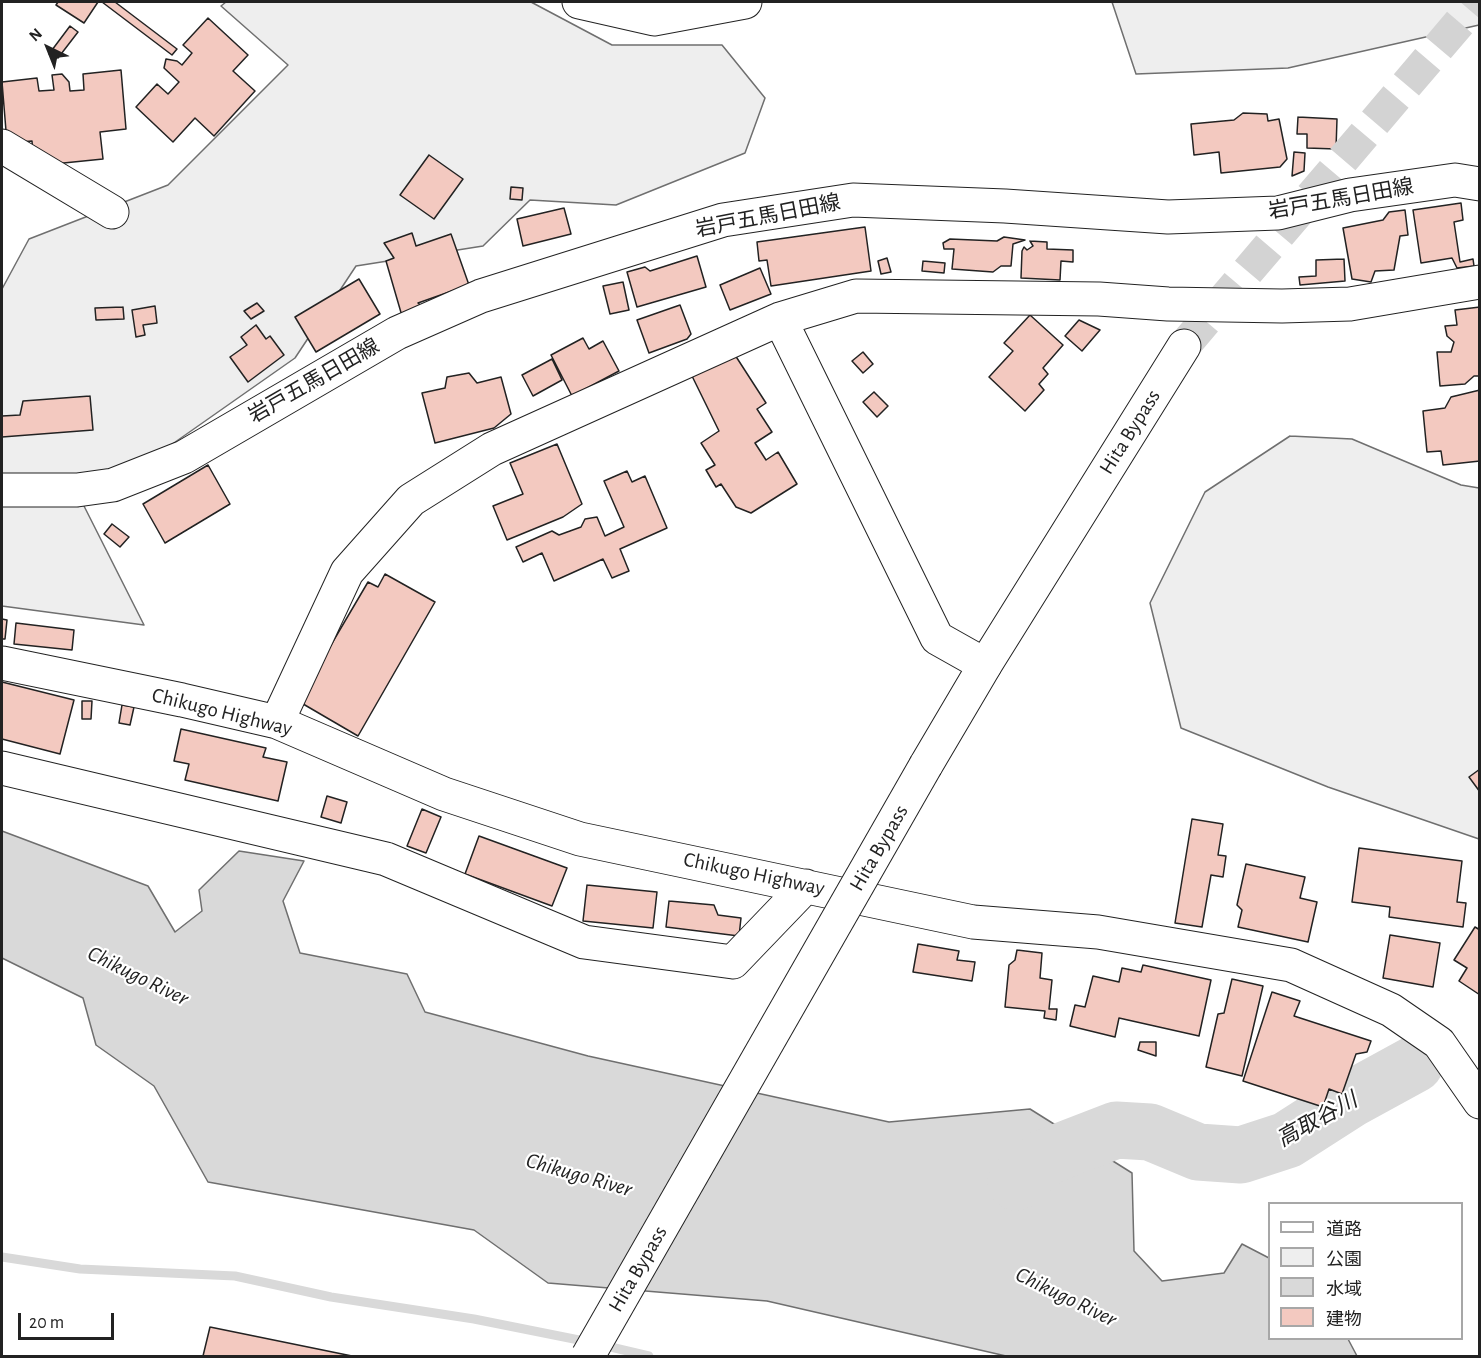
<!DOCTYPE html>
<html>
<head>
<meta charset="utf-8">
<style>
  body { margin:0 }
  #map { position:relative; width:1481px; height:1358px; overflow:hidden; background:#fff; font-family:"Alegreya Sans","Noto Sans JP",sans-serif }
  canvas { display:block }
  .frame { position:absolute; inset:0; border:3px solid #222; pointer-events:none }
  .legend { position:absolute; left:1268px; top:1202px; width:195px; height:138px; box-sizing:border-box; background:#fff; border:2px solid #a7a7a7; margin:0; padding:8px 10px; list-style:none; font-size:18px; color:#222 }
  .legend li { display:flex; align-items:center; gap:12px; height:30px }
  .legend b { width:30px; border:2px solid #a7a7a7 }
  .north { position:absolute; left:18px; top:18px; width:60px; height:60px; -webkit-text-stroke:4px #fff; paint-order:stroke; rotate:317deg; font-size:16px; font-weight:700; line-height:24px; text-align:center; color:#222 }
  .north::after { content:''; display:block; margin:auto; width:21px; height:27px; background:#222; clip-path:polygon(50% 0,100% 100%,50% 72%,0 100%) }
  .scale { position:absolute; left:18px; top:1313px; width:96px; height:27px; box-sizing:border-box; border:3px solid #222; border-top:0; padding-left:8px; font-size:18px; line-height:21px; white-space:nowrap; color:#222; -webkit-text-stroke:4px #fff; paint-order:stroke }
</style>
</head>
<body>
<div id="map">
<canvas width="1481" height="1358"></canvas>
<div class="frame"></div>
<ul class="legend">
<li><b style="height:8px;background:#fff"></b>道路</li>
<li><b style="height:16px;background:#eee"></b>公園</li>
<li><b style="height:16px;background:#d9d9d9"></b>水域</li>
<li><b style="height:16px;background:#f3c9c0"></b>建物</li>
</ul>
<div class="north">N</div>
<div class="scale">20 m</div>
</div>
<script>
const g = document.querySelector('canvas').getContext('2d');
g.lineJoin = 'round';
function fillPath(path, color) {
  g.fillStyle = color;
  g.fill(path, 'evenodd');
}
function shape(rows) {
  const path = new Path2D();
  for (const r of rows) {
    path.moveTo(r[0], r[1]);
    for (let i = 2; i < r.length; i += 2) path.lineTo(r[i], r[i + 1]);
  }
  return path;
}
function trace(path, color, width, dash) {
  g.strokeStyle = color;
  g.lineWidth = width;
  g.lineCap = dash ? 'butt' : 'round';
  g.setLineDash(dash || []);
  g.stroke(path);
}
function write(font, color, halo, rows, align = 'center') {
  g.font = font + ' "Alegreya Sans","Noto Sans JP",sans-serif';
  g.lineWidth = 4.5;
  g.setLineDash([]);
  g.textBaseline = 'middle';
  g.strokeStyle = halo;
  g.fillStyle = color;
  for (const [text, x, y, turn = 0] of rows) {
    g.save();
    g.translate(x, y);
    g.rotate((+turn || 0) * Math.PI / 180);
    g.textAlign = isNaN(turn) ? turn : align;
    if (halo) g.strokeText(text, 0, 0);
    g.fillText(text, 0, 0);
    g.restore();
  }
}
const green = shape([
  [226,2,531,2,612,45,722,45,765,98,745,153,616,205,530,200,483,246,356,266,295,358,84,506,144,625,2,606,2,289,29,239,168,185,288,65,221,6,226,2],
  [1112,2,1479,2,1479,25,1288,68,1136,74,1112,2],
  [1290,436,1352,439,1461,485,1479,488,1479,839,1328,787,1181,728,1150,603,1205,492,1290,436]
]);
const water = shape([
  [2,831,148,886,175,932,202,911,199,890,239,851,304,861,283,901,300,953,407,974,425,1012,588,1056,889,1122,1030,1109,1132,1173,1134,1251,1162,1281,1224,1273,1242,1244,1269,1258,1270,1338,1348,1339,1357,1356,1006,1356,767,1301,548,1283,474,1230,208,1182,154,1086,96,1045,83,998,2,958,2,831]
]);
const stream = shape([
  [2,1257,80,1269,235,1276,331,1297,474,1319,589,1342],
  [602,1345,649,1356]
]);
const river = shape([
  [1016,1182,1046,1157,1116,1130,1150,1132,1198,1152,1241,1155,1287,1140,1351,1099,1415,1064]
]);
const building = shape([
  [58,2,98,2,84,23,56,5,58,2],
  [102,2,115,2,177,49,172,55,102,2],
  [208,18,248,55,233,71,255,91,214,136,195,118,173,142,136,107,157,84,168,94,179,82,164,68,166,59,177,61,182,65,192,53,183,45,208,18],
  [70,26,78,32,58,58,49,54,70,26],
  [121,70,126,129,100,132,103,159,34,166,32,141,7,143,2,82,37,78,39,91,54,90,52,75,62,74,69,82,70,91,84,90,83,74,121,70],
  [1243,113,1267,114,1268,121,1279,119,1287,159,1280,167,1221,173,1219,152,1194,155,1191,124,1234,120,1243,113],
  [1298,117,1337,119,1336,149,1307,148,1307,134,1297,134,1298,117],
  [1294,152,1305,153,1304,171,1292,176,1294,152],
  [429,155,463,179,434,219,400,195,429,155],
  [511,187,523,188,522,200,510,199,511,187],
  [1461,203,1463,220,1454,222,1460,262,1473,259,1474,266,1457,268,1452,258,1421,263,1413,210,1461,203],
  [564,208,571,234,523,246,517,219,564,208],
  [1405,210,1408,235,1400,236,1394,270,1375,271,1371,282,1352,279,1343,228,1383,220,1389,212,1405,210],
  [865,227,871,271,771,286,767,260,759,261,757,242,865,227],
  [412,233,416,246,451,234,469,285,418,303,425,309,402,316,386,261,394,258,384,243,412,233],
  [1004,237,1025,240,1013,244,1011,266,1001,266,993,272,952,269,954,249,944,249,943,243,950,239,997,241,1004,237],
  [1030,241,1047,242,1047,249,1073,250,1073,262,1061,261,1060,280,1021,278,1022,251,1024,247,1027,250,1033,246,1030,241],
  [697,256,706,287,637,307,627,272,645,267,650,271,697,256],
  [887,258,891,272,881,274,878,261,887,258],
  [1344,259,1345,281,1300,285,1299,277,1316,276,1316,260,1344,259],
  [923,261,945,263,944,273,922,271,923,261],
  [760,268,771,294,730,310,720,285,760,268],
  [359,279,380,314,316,352,295,317,359,279],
  [623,282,629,310,610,314,603,286,623,282],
  [257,303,264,311,251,319,244,311,257,303],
  [680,305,691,334,687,339,649,353,637,320,680,305],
  [155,306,157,323,143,325,145,335,136,337,132,310,155,306],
  [123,307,124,319,96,320,95,308,123,307],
  [1480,307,1480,376,1474,376,1465,384,1440,386,1437,352,1451,352,1454,342,1447,336,1445,326,1457,325,1455,310,1480,307],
  [1030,315,1063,345,1043,368,1048,374,1039,384,1044,390,1025,411,989,377,1013,351,1004,343,1030,315],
  [1079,320,1100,330,1082,351,1065,336,1079,320],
  [256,325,266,339,270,336,284,355,248,382,230,357,247,345,241,337,256,325],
  [583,338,589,349,603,341,619,371,572,396,551,355,583,338],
  [863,352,873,364,863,373,852,361,863,352],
  [735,355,766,403,757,409,772,432,755,443,766,460,778,452,797,484,751,513,736,507,721,484,716,487,706,470,715,465,701,443,719,431,692,376,735,355],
  [552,359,562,380,533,396,522,375,552,359],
  [469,373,477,383,501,377,511,414,494,428,435,443,422,393,445,388,447,377,469,373],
  [1480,390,1480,461,1443,465,1441,451,1427,452,1423,411,1445,408,1451,397,1480,390],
  [874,392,888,406,877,417,863,402,874,392],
  [90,396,93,430,2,437,2,416,20,415,23,401,90,396],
  [557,444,582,504,563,517,507,540,493,506,523,494,510,463,557,444],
  [208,465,230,504,165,543,143,504,208,465],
  [627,471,632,482,645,476,667,528,620,549,629,571,612,578,603,559,554,581,542,553,523,562,516,547,552,531,559,535,581,527,585,519,597,517,605,536,624,527,604,481,627,471],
  [112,524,129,537,120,547,104,534,112,524],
  [385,574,435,602,358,736,298,701,368,582,378,587,385,574],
  [2,619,7,620,5,639,2,639,2,619],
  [16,623,74,630,72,650,14,644,16,623],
  [2,682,74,700,60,754,2,739,2,682],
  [82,701,92,701,91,719,82,719,82,701],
  [122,705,134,707,130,725,119,723,122,705],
  [181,729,266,748,263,757,287,762,278,801,185,780,189,764,174,761,181,729],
  [1480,769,1480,792,1469,777,1480,769],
  [327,796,347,802,341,823,321,817,327,796],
  [422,809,441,817,426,853,407,846,422,809],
  [1192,819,1223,824,1218,855,1226,856,1223,877,1211,875,1202,927,1175,923,1192,819],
  [479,836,567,868,552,906,465,874,479,836],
  [1359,848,1462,861,1457,902,1466,903,1463,927,1389,917,1390,907,1352,902,1359,848],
  [1246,864,1305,877,1300,898,1317,902,1308,942,1238,927,1242,910,1237,905,1246,864],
  [587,885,657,892,653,928,583,921,587,885],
  [669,901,714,905,718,915,741,918,739,936,666,927,669,901],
  [1475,927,1480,930,1480,995,1459,981,1467,968,1454,960,1475,927],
  [1390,935,1440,943,1433,987,1383,978,1390,935],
  [918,944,959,951,957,960,975,962,972,981,913,972,918,944],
  [1017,950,1042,953,1040,978,1052,980,1049,1009,1057,1009,1056,1020,1044,1018,1045,1011,1005,1007,1009,965,1015,960,1017,950],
  [1143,965,1211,980,1199,1036,1119,1018,1115,1037,1070,1026,1075,1005,1085,1007,1093,976,1119,982,1122,968,1141,972,1143,965],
  [1232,979,1263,986,1242,1076,1206,1067,1218,1014,1224,1013,1232,979],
  [1272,992,1300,1001,1294,1016,1371,1041,1367,1052,1356,1054,1342,1094,1329,1089,1323,1107,1243,1081,1272,992],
  [1140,1042,1156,1042,1156,1056,1138,1050,1140,1042],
  [210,1327,352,1356,203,1356,210,1327]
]);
const highwayTunnel = shape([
  [1184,346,1477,2]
]);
const minor = shape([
  [579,2,654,19,745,2],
  [2,146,112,212],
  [780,319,937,638,985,665],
  [2,663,182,700,277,722,444,794,580,839,973,922,1098,932,1291,965,1391,1010,1439,1043,1480,1102],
  [277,722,347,572,411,500,492,449,780,319,856,296,1099,299,1168,304,1282,306,1350,304,1480,282],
  [2,768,386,859,584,942,733,962,806,886]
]);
const major = shape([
  [2,490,77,490,113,485,184,457,397,333,481,296,723,220,853,200,1005,206,1168,217,1278,213,1350,195,1455,180,1480,184]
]);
const highway = shape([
  [926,765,985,665,1184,346]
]);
const highwayBridge = shape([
  [588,1356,926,765]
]);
const streetNames = [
  ["岩戸五馬日田線",1341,199,-10],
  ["岩戸五馬日田線",768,216,-11],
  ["岩戸五馬日田線",314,381,-30],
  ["Hita Bypass",1130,432,-58],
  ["Chikugo Highway",222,712,14],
  ["Hita Bypass",879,848,-60],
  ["Chikugo Highway",754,874,12],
  ["Hita Bypass",638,1269,-60]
];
const waterNames = [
  ["Chikugo River",138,976,26],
  ["高取谷川",1317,1120,-29],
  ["Chikugo River",579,1175,16],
  ["Chikugo River",1066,1297,26]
];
fillPath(green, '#eee');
trace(green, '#6f6f6f', 1.5);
fillPath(water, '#d9d9d9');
trace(water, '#6f6f6f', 1.5);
trace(stream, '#d9d9d9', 9);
trace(river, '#d9d9d9', 57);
fillPath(building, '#f3c9c0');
trace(building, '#222', 1.5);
trace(highwayTunnel, '#d3d3d3', 33, [33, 16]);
trace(minor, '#222', 35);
trace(major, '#222', 35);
trace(highway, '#222', 35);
trace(minor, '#fff', 33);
trace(major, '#fff', 33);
trace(highway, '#fff', 33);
trace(highwayBridge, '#222', 35, []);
trace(highwayBridge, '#fff', 33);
write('21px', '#222', '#fff', streetNames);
write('italic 22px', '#222', '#fff', waterNames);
</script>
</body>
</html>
